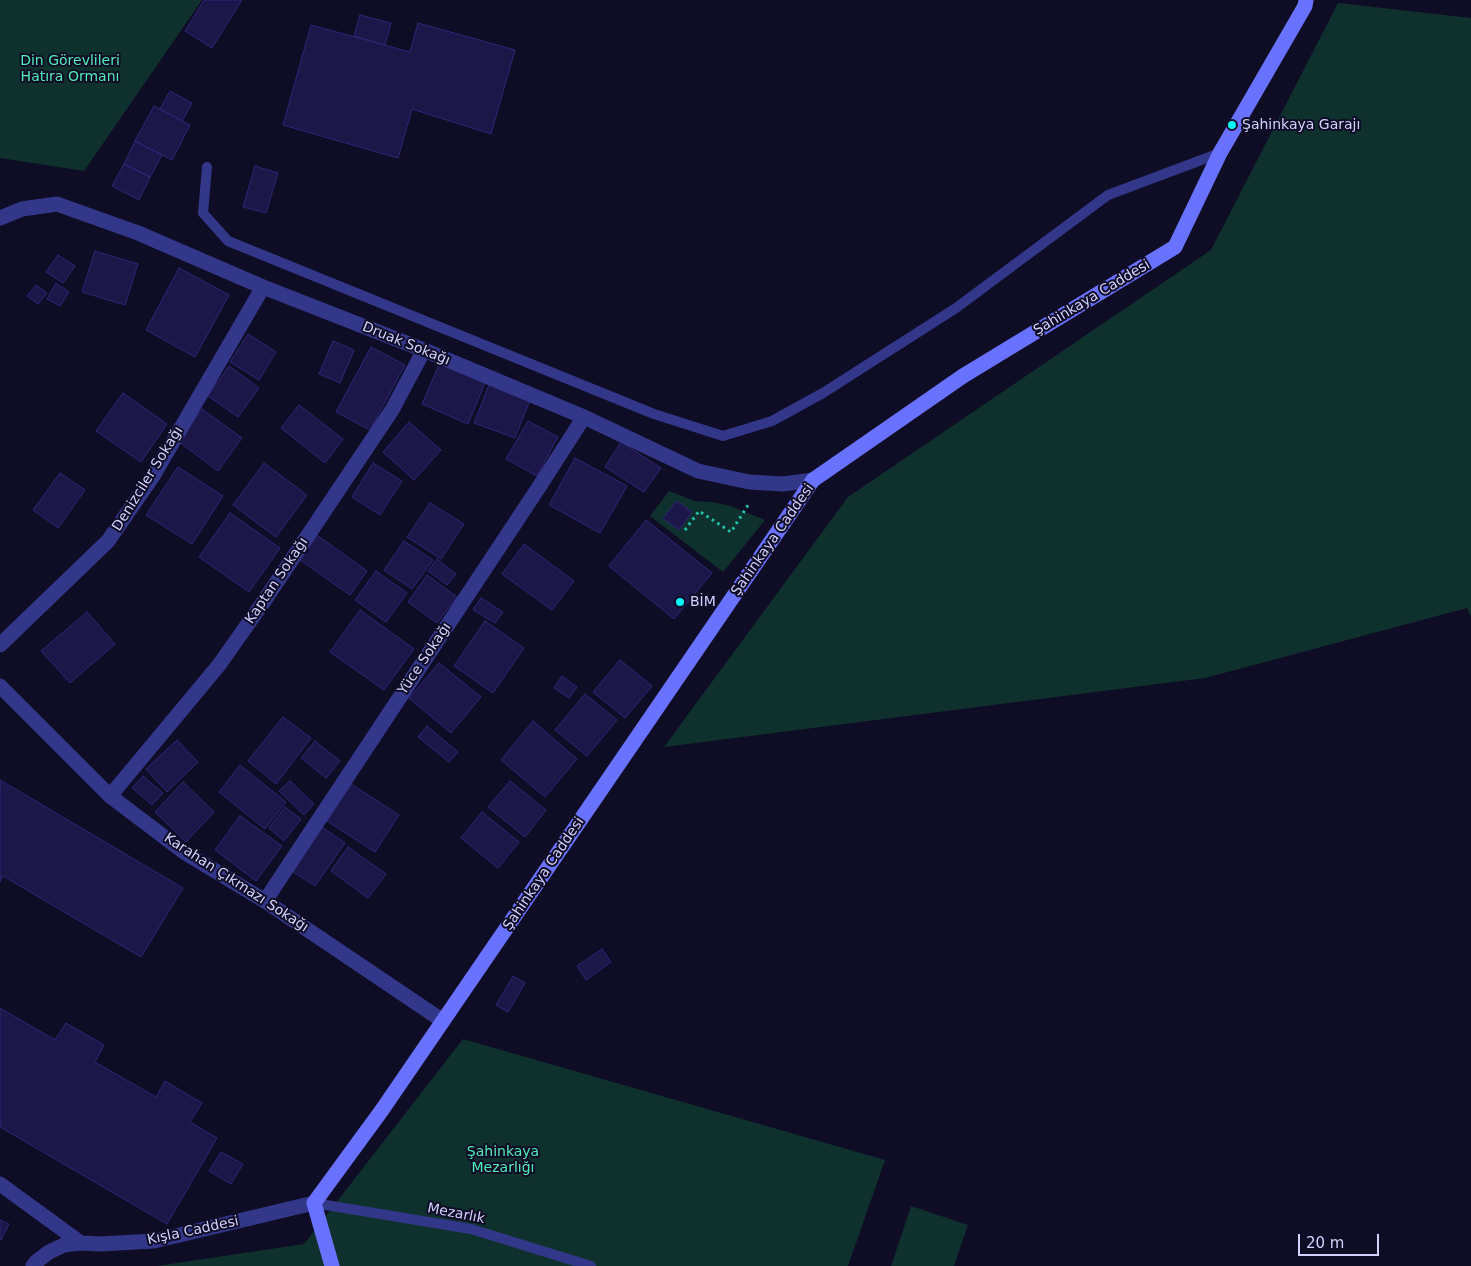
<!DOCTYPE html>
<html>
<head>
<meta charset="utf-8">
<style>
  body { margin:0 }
  #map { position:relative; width:1471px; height:1266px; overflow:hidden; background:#0f0c26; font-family:"DejaVu Sans",sans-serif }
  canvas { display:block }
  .scale { position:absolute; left:1298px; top:1234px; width:81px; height:22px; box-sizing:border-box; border:2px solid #d3d2ff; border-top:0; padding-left:6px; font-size:15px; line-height:18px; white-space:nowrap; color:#d3d2ff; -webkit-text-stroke:4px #0f0c26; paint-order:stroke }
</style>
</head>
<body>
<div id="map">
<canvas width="1471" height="1266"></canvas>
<div class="scale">20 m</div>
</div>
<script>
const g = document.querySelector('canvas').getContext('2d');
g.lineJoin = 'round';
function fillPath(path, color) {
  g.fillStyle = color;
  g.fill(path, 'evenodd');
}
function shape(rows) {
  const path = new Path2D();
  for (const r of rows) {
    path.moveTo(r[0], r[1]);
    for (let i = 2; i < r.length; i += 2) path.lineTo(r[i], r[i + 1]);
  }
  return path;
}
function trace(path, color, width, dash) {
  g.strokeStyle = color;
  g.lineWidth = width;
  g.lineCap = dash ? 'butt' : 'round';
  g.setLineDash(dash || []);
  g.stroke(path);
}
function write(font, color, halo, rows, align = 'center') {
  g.font = font + ' "DejaVu Sans",sans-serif';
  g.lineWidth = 4;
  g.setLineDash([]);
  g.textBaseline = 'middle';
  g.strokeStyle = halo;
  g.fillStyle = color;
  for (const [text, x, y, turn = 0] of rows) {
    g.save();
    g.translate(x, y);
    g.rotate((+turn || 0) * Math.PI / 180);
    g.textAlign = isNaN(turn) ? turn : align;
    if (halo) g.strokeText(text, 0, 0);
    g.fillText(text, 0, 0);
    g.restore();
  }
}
const green = shape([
  [0,0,202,0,84,171,0,158],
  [1338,3,1471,18,1471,617,1467,608,1205,678,664,747,848,497,1211,250],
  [669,491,695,501,712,502,730,506,765,520,723,572,650,516],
  [463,1039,885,1160,848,1266,157,1266,304,1244],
  [911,1206,968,1225,954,1266,891,1266]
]);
const building = shape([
  [204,0,242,0,212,48,185,31,204,0],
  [360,15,391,23,385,45,354,36,360,15],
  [418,23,515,50,491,134,412,109,398,158,283,125,311,25,410,52,418,23],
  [170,91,192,103,182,121,160,109,170,91],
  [154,106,190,125,172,160,135,141,154,106],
  [135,141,162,155,150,177,124,164,135,141],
  [124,164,150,177,139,200,112,186,124,164],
  [255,166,278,173,266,213,243,207,255,166],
  [95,251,138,264,125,305,82,292,95,251],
  [58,255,75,266,63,283,46,272,58,255],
  [179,268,229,295,195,357,146,330,179,268],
  [56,283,69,292,60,306,47,299,56,283],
  [36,285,47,293,38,304,27,296,36,285],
  [248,334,276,352,259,380,230,362,248,334],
  [333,341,354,350,340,383,319,374,333,341],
  [371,347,405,365,370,430,336,412,371,347],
  [440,363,485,383,468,424,422,404,440,363],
  [229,366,259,388,238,417,208,396,229,366],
  [489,385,530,400,515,438,474,423,489,385],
  [123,393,167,424,141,462,96,431,123,393],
  [299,405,343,439,325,463,281,428,299,405],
  [202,409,242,438,218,471,178,441,202,409],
  [528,421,558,437,537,476,506,459,528,421],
  [409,422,441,450,414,480,383,452,409,422],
  [621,442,661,468,644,492,605,467,621,442],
  [575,458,627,486,600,533,549,505,575,458],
  [264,463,307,495,276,537,233,505,264,463],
  [373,463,402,481,380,515,352,497,373,463],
  [178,467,223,496,192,544,146,515,178,467],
  [60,473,85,490,58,528,33,510,60,473],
  [677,501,692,512,679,530,663,518,677,501],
  [430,503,464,524,441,559,407,537,430,503],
  [230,513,280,548,249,592,199,557,230,513],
  [646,520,712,573,674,619,609,566,646,520],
  [317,535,367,571,350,595,300,560,317,535],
  [404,541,433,560,412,589,384,570,404,541],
  [524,544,574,581,552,610,502,574,524,544],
  [437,559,456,574,447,585,428,571,437,559],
  [376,571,407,593,386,622,355,600,376,571],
  [427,575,457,597,437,623,408,602,427,575],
  [481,598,503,612,495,623,473,610,481,598],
  [360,610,414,649,384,690,330,652,360,610],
  [87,612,115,644,70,683,41,651,87,612],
  [485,621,524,648,493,693,454,666,485,621],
  [620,660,652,686,625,718,593,692,620,660],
  [439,663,481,697,451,733,409,698,439,663],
  [562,676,577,687,569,698,554,688,562,676],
  [585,694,617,720,587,756,555,730,585,694],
  [283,717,311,738,276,784,248,761,283,717],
  [533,721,577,759,545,797,501,760,533,721],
  [427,726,458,752,449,762,418,737,427,726],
  [177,740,198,762,167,792,146,769,177,740],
  [315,741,340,761,326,778,301,758,315,741],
  [240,765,286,802,265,829,219,792,240,765],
  [143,776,163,793,152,805,132,788,143,776],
  [0,780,183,888,141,957,3,876,0,882,0,780],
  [290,781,314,804,304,815,279,791,290,781],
  [510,781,546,810,525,837,488,807,510,781],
  [183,782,214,812,186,842,155,812,183,782],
  [351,784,399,815,375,852,327,821,351,784],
  [285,807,301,819,284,841,269,828,285,807],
  [482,812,519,842,498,868,461,838,482,812],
  [240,816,282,846,256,881,215,850,240,816],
  [322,827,345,843,315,886,292,871,322,827],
  [348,847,386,874,368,898,331,871,348,847],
  [602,949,611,962,586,980,577,966,602,949],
  [513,976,525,983,508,1012,496,1005,513,976],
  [0,1008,55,1040,66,1023,104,1045,95,1062,156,1097,165,1081,202,1103,190,1122,217,1138,167,1224,0,1127,0,1008],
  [221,1152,243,1164,231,1184,209,1171,221,1152],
  [0,1220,9,1224,1,1240,0,1239,0,1220]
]);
const path = shape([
  [685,530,699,511,731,532,750,502]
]);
const lane = shape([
  [207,167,203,213,228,241,654,414,723,436,772,421,823,393,956,308,1108,195,1220,153],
  [314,1203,471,1229,591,1266]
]);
const street = shape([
  [0,218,22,209,57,204,138,233,263,287,424,350,584,417,698,471,749,482,783,484,813,480],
  [0,645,108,541,153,476,263,287],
  [0,686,110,796,184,852,265,901,443,1021],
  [110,796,219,665,262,604,392,410,424,350],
  [265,901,539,487,584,417],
  [0,1184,81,1243,100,1244,154,1241,314,1203],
  [33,1266,36,1262,49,1252,64,1245,81,1243]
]);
const secondary = shape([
  [332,1266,314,1203,382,1110,813,480,963,376,1175,247,1220,153,1305,6,1306,0]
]);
const markers = [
  [1232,125,5,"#00f9fd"],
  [680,602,5,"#00f9fd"]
];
const parkNames = [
  ["Din Görevlileri",70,61],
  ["Hatıra Ormanı",70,77],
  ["Şahinkaya",503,1152],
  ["Mezarlığı",503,1168]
];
const poiNames = [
  ["Şahinkaya Garajı",1242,125],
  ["BİM",690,602]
];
const streetNames = [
  ["Şahinkaya Caddesi",1092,298,-31],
  ["Druak Sokağı",406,344,22],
  ["Denizciler Sokağı",148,479,-58],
  ["Şahinkaya Caddesi",773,540,-55],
  ["Kaptan Sokağı",277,581,-56],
  ["Yüce Sokağı",425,659,-56],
  ["Şahinkaya Caddesi",544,874,-56],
  ["Karahan Çıkmazı Sokağı",236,883,33],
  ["Mezarlık",456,1214,11],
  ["Kışla Caddesi",193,1231,-12]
];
fillPath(green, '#0f312d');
fillPath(building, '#1c1649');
trace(building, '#2f2678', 1);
trace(path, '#22c3ab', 3, [2.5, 4]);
trace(lane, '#32378a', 10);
trace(street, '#32378a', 15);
trace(secondary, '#6972ff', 15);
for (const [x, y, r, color] of markers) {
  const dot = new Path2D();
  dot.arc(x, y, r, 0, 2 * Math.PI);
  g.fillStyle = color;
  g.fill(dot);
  trace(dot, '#0f0c26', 2);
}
write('14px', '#51ecb8', '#0f0c26', parkNames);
write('14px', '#d3d2ff', '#0f0c26', poiNames, 'left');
write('14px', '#d3d2ff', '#0f0c26', streetNames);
</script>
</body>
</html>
